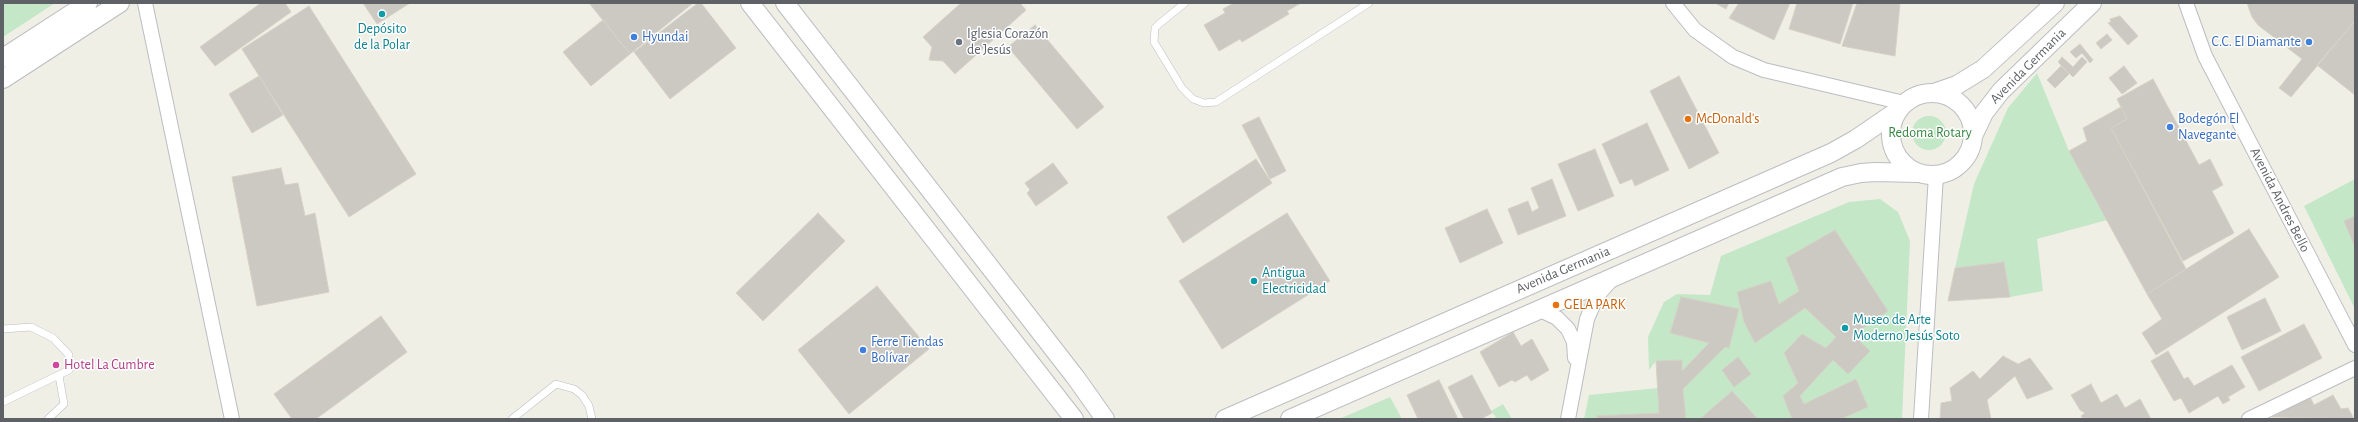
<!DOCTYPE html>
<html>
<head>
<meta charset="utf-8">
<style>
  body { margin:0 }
  #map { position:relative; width:2358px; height:422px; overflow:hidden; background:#f0efe6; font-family:"Alegreya Sans",sans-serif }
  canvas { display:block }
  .frame { position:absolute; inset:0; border:4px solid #5e6166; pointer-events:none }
</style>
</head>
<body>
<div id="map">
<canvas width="2358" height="422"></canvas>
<div class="frame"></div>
</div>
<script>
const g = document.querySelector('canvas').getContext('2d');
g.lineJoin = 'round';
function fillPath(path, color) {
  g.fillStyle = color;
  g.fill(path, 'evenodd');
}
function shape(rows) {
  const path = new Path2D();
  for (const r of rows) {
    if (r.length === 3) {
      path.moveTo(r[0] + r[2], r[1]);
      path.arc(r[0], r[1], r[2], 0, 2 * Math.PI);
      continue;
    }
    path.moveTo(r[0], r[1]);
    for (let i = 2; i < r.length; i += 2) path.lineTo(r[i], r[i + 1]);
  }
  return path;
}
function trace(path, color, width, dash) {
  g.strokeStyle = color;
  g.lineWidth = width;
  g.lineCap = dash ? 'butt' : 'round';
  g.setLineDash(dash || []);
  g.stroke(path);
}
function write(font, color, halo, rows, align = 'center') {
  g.font = font + ' "Alegreya Sans",sans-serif';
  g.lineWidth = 3;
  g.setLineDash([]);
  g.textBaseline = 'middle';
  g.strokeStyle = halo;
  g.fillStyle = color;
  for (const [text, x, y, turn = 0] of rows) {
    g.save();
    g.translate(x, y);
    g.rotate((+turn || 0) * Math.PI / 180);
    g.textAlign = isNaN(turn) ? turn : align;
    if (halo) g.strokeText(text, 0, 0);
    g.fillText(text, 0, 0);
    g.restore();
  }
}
const green = shape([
  [3,3,55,3,3,37],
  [2037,73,2069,151,2107,220,2037,239,2043,291,2010,297,2004,262,1955,268,1974,184,2008,108],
  [1929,133,17],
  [2355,179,2355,309,2304,206],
  [1880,199,1898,212,1910,241,1902,419,1841,419,1868,407,1856,379,1804,404,1800,396,1833,360,1848,373,1869,351,1853,335,1888,311,1835,230,1786,258,1799,291,1779,304,1771,281,1737,292,1744,322,1755,342,1805,308,1836,337,1826,348,1802,334,1784,353,1798,383,1783,396,1792,419,1758,419,1732,391,1701,419,1686,419,1683,389,1725,347,1729,348,1739,310,1681,298,1670,333,1709,343,1682,371,1681,360,1656,361,1649,370,1648,337,1664,302,1677,294,1710,295,1721,256,1849,202],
  [1658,388,1659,413,1584,419,1589,395],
  [1390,397,1402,419,1339,419],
  [1503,404,1512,419,1493,419,1496,417,1491,411]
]);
const building = shape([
  [261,3,285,3,291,12,215,66,200,47,261,3],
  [363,3,410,3,377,24,363,3],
  [589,3,693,3,630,54,589,3],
  [698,3,701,3,736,48,670,99,634,52,698,3],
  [961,3,1020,3,1026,10,955,74,943,61,929,60,932,47,923,37,961,3],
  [1234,3,1301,3,1287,11,1289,14,1242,42,1240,39,1219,51,1204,25,1225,13,1223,9,1234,3],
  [1715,3,1729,3,1726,9,1715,3],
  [1739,3,1790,3,1774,40,1729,18,1739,3],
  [1797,3,1853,3,1840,44,1789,29,1797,3],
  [1857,3,1900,3,1895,56,1842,46,1857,3],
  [2247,3,2355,3,2355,21,2291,97,2279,88,2302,59,2258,25,2252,17,2247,3],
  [309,6,416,174,349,217,242,49,309,6],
  [2120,16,2138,36,2128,45,2108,23,2111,22,2110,19,2120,16],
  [603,20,630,54,591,86,563,52,603,20],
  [2355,21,2355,95,2317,65,2355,21],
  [1035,25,1104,107,1077,129,1008,47,1035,25],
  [2107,34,2112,40,2101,49,2096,43,2107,34],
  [2080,44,2093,60,2090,63,2082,53,2076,58,2070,52,2080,44],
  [2062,57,2073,67,2082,57,2087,62,2073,77,2058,62,2062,57],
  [2061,66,2069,74,2055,88,2047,80,2061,66],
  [2124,66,2137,83,2122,94,2109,78,2124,66],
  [259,76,283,115,252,133,229,94,259,76],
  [1679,76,1719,153,1689,169,1650,91,1679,76],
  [2153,79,2199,165,2210,159,2223,185,2212,191,2234,233,2183,261,2111,128,2127,119,2117,99,2153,79],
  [2121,107,2127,119,2111,128,2186,269,2147,294,2069,151,2087,141,2083,128,2121,107],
  [1259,117,1286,171,1270,179,1242,125,1259,117],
  [1647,123,1669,170,1635,186,1632,179,1620,184,1602,144,1647,123],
  [1595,149,1614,196,1578,211,1558,164,1595,149],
  [1256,159,1272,183,1183,243,1167,217,1256,159],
  [1053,163,1068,183,1036,206,1027,193,1030,190,1025,183,1053,163],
  [281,168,285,185,298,183,305,216,315,213,329,292,257,306,232,177,281,168],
  [1552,179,1566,216,1518,235,1508,209,1528,201,1532,212,1539,208,1531,188,1552,179],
  [1487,209,1503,243,1460,263,1445,228,1487,209],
  [818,213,845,241,763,321,736,293,818,213],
  [1287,213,1330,281,1222,349,1179,281,1287,213],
  [2355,216,2355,247,2344,221,2355,216],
  [2249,229,2279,277,2156,355,2142,333,2162,319,2147,294,2249,229],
  [1835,230,1888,311,1853,335,1870,351,1848,374,1833,360,1800,396,1804,404,1856,379,1868,407,1841,419,1792,419,1783,396,1798,383,1784,353,1802,334,1826,348,1836,337,1805,308,1755,343,1744,322,1737,292,1771,281,1779,304,1799,291,1786,258,1835,230],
  [2004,262,2010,297,1948,301,1955,268,2004,262],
  [877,286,929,349,849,414,798,350,877,286],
  [1681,297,1739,309,1729,348,1725,347,1683,389,1686,419,1597,419,1597,416,1659,413,1656,361,1682,360,1682,371,1709,343,1670,333,1681,297],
  [2265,298,2281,331,2242,350,2227,317,2265,298],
  [381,316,407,352,316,419,292,419,274,394,381,316],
  [2304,324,2322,358,2259,391,2241,357,2304,324],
  [1513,332,1521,346,1532,339,1549,370,1531,381,1527,375,1515,382,1512,380,1499,387,1480,352,1513,332],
  [2168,351,2184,379,2188,377,2194,386,2232,365,2245,387,2228,397,2230,400,2223,404,2218,396,2189,413,2181,398,2174,401,2151,361,2168,351],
  [2003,356,2018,364,2030,358,2053,389,2027,399,2015,376,1987,400,1991,419,1940,419,1941,403,1952,401,1950,388,1973,371,1980,379,2003,356],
  [1738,357,1751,374,1734,387,1722,370,1738,357],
  [1472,375,1492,413,1481,419,1464,419,1448,387,1472,375],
  [1439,380,1458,419,1418,419,1407,395,1439,380],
  [2091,384,2101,403,2117,394,2125,408,2140,399,2151,419,2083,419,2081,416,2085,413,2080,410,2071,395,2091,384],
  [1732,391,1758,419,1700,419,1732,391],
  [2333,395,2341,409,2348,408,2354,419,2272,417,2310,397,2314,405,2333,395]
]);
const service = shape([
  [1185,3,1159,24,1155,28,1154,42,1182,88,1193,99,1204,103,1216,102,1369,3],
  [3,329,31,327,53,338,69,355,69,370,3,402],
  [48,419,64,404,59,376],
  [512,419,556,384,574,389,582,395,589,406,592,419]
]);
const minor = shape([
  [145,3,232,419],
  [1673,3,1695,30,1733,57,1764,70,1904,103],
  [2186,3,2205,56,2355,345],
  [1540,310,1557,318,1568,329,1574,342,1575,358],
  [1568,419,1587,319,1597,296,1612,279],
  [1921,419,1936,175],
  [2249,419,2355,368]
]);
const tertiary = shape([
  [750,3,1074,419],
  [785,3,1076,378,1105,419],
  [3,58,88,3],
  [3,79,120,3],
  [1932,134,41],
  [1934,93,1957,85,1983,69,2055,3],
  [1973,136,1984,113,2001,91,2092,3],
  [1225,419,1831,153,1856,139,1897,111],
  [1290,419,1842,177,1861,173,1875,172,1918,173]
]);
const markers = [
  [382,14,4,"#0f9aa8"],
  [634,37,4,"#3f7fe0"],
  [959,42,4,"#6b7280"],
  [2309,42,4,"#3f7fe0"],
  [1688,119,4,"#e8710a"],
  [2170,127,4,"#3f7fe0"],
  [1254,281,4,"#0f9aa8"],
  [1556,305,4,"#e8710a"],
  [1845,328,4,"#0f9aa8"],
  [863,350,4,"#3f7fe0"],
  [56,365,4,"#d1479c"]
];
const cultureNames = [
  ["Depósito",382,29,"center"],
  ["de la Polar",382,45,"center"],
  ["Antigua",1262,273],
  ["Electricidad",1262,289],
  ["Museo de Arte",1853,320],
  ["Moderno Jesús Soto",1853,336]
];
const worshipNames = [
  ["Iglesia Corazón",967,34],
  ["de Jesús",967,50]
];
const shopNames = [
  ["Hyundai",642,37],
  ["C.C. El Diamante",2301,42,"right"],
  ["Bodegón El",2178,119],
  ["Navegante",2178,135],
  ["Ferre Tiendas",871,342],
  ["Bolívar",871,358]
];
const streetNames = [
  ["Avenida Germania",2028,66,-45],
  ["Avenida Andres Bello",2280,200,63],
  ["Avenida Germania",1563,270,-23]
];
const foodNames = [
  ["McDonald's",1696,119],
  ["GELA PARK",1564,305]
];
const parkNames = [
  ["Redoma Rotary",1930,133]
];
const hotelNames = [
  ["Hotel La Cumbre",64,365]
];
fillPath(green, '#c3e7c7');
fillPath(building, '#ccc9c3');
trace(building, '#d5d1c5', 1);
trace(service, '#bbbdc2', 8);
trace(minor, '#bbbdc2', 16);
trace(tertiary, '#bbbdc2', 20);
trace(service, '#fff', 7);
trace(minor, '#fff', 14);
trace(tertiary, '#fff', 18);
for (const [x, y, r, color] of markers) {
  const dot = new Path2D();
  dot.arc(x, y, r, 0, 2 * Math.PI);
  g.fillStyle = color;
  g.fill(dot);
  trace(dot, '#fff', 1.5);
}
write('14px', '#0d838f', '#fff', cultureNames, 'left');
write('14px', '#5b616d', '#fff', worshipNames, 'left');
write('14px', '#366cbe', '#fff', shopNames, 'left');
write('14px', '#5e6166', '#fff', streetNames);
write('14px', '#c56008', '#fff', foodNames, 'left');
write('14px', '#368540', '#fff', parkNames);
write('14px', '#b23c85', '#fff', hotelNames, 'left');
</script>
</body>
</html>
